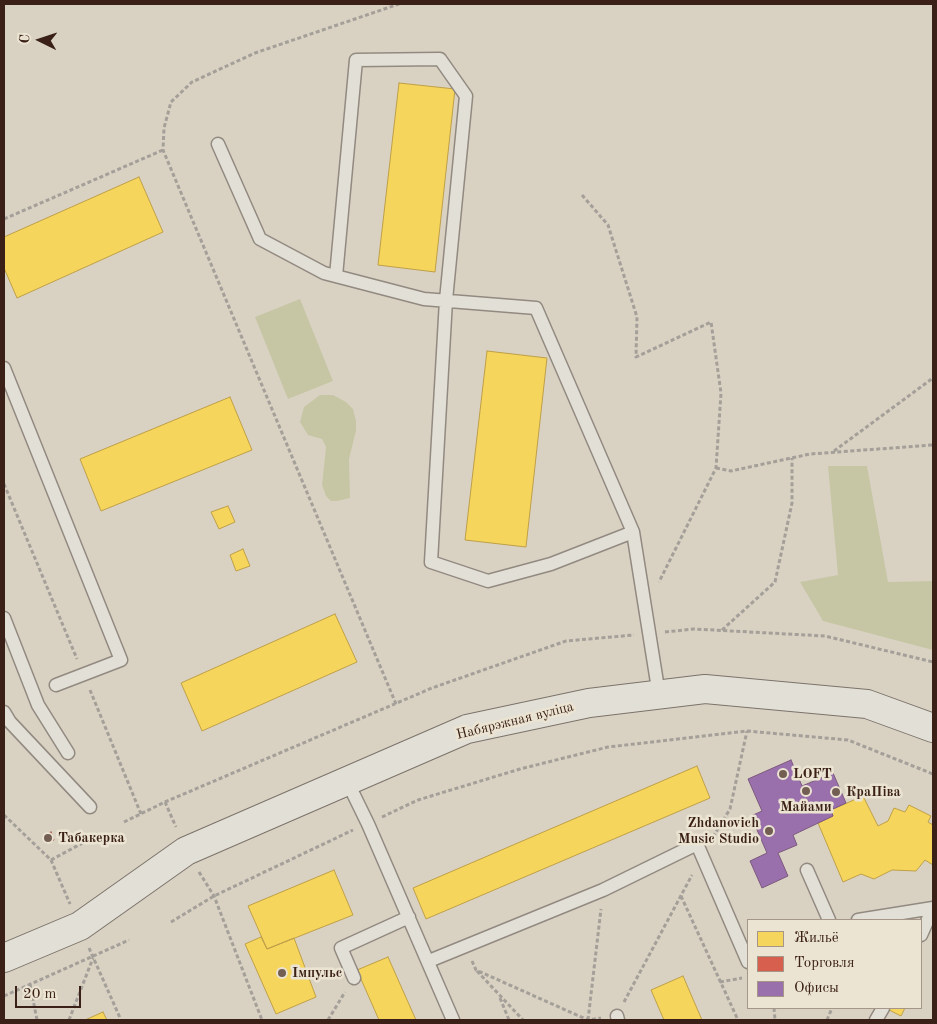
<!DOCTYPE html>
<html>
<head>
<meta charset="utf-8">
<style>
  body { margin:0 }
  #map { position:relative; width:937px; height:1024px; overflow:hidden; background:#d9d2c3; font-family:"Old Standard TT",serif }
  canvas { display:block }
  .frame { position:absolute; inset:0; border:5px solid #3a2016; pointer-events:none }
  .legend { position:absolute; left:747px; top:919px; width:175px; height:90px; box-sizing:border-box; background:#ece4d2; border:1px solid #a59687; margin:0; padding:6px 9px; list-style:none; font-size:15px; color:#3a2016 }
  .legend li { display:flex; align-items:center; gap:10px; height:25px }
  .legend b { width:25px; border:1px solid #a59687 }
  .north { position:absolute; left:15px; top:15px; width:50px; height:50px; -webkit-text-stroke:4px #ece4d2; paint-order:stroke; rotate:274deg; font-size:14px; font-weight:700; line-height:20px; text-align:center; color:#3a2016 }
  .north::after { content:''; display:block; margin:auto; width:18px; height:22px; background:#3a2016; clip-path:polygon(50% 0,100% 100%,50% 72%,0 100%) }
  .scale { position:absolute; left:15px; top:986px; width:66px; height:22px; box-sizing:border-box; border:2px solid #3a2016; border-top:0; padding-left:6px; font-size:15px; line-height:18px; white-space:nowrap; color:#3a2016; -webkit-text-stroke:4px #ece4d2; paint-order:stroke }
</style>
</head>
<body>
<div id="map">
<canvas width="937" height="1024"></canvas>
<div class="frame"></div>
<ul class="legend">
<li><b style="height:14px;background:#f6d55c"></b>Жильё</li>
<li><b style="height:14px;background:#d6604d"></b>Торговля</li>
<li><b style="height:14px;background:#9970ab"></b>Офисы</li>
</ul>
<div class="north">С</div>
<div class="scale">20 m</div>
</div>
<script>
const g = document.querySelector('canvas').getContext('2d');
g.lineJoin = 'round';
function fillPath(path, color) {
  g.fillStyle = color;
  g.fill(path, 'evenodd');
}
function shape(rows) {
  const path = new Path2D();
  for (const r of rows) {
    path.moveTo(r[0], r[1]);
    for (let i = 2; i < r.length; i += 2) path.lineTo(r[i], r[i + 1]);
  }
  return path;
}
function trace(path, color, width, dash) {
  g.strokeStyle = color;
  g.lineWidth = width;
  g.lineCap = dash ? 'butt' : 'round';
  g.setLineDash(dash || []);
  g.stroke(path);
}
function write(font, color, halo, rows, align = 'center') {
  g.font = font + ' "Old Standard TT",serif';
  g.lineWidth = 5;
  g.setLineDash([]);
  g.textBaseline = 'middle';
  g.strokeStyle = halo;
  g.fillStyle = color;
  for (const [text, x, y, turn = 0] of rows) {
    g.save();
    g.translate(x, y);
    g.rotate((+turn || 0) * Math.PI / 180);
    g.textAlign = isNaN(turn) ? turn : align;
    if (halo) g.strokeText(text, 0, 0);
    g.fillText(text, 0, 0);
    g.restore();
  }
}
const green = shape([
  [300,299,333,381,288,399,255,317],
  [320,395,333,395,346,402,353,409,356,421,356,431,349,459,350,498,337,501,331,501,326,496,322,485,326,447,322,439,308,435,300,422,304,407],
  [828,466,867,466,888,582,933,581,933,650,823,621,800,582,838,575]
]);
const homes = shape([
  [399,83,455,89,435,272,378,265,399,83],
  [139,177,163,232,17,298,4,268,4,237,139,177],
  [487,351,547,358,526,547,465,540,487,351],
  [230,397,252,450,101,511,80,459,230,397],
  [228,506,235,522,219,529,211,512,228,506],
  [243,549,250,566,236,571,230,555,243,549],
  [335,614,357,662,202,731,181,683,335,614],
  [697,766,710,798,426,919,413,888,697,766],
  [863,796,878,826,888,821,894,808,905,812,909,805,931,816,928,822,933,825,933,865,925,860,916,871,892,870,874,879,861,874,843,882,818,823,833,816,831,810,863,796],
  [334,870,353,915,267,949,248,906,334,870],
  [261,937,267,949,294,938,316,997,276,1014,245,944,261,937],
  [388,957,416,1020,379,1020,357,970,388,957],
  [683,976,702,1020,664,1020,651,990,683,976],
  [890,1008,905,1008,901,1016,889,1010,890,1008],
  [103,1012,107,1020,85,1020,103,1012]
]);
const shops = shape([
  [51,832,54,840,46,843,43,836,51,832]
]);
const offices = shape([
  [791,760,802,786,833,773,846,803,831,810,833,816,793,835,797,845,778,853,788,876,762,888,750,861,767,853,751,816,762,811,748,779,791,760]
]);
const path = shape([
  [582,195,608,225,637,317,636,357,711,322,721,393,716,468,659,582],
  [4,219,163,150],
  [834,451,933,378],
  [716,468,731,471,810,454,933,445],
  [4,484,77,659],
  [722,630,775,582,792,503,792,458],
  [665,632,694,629,825,636,933,662],
  [90,690,141,814],
  [396,704,163,150,164,128,171,102,192,82,255,53,399,4],
  [165,802,176,827],
  [4,815,51,860,70,904],
  [382,817,418,800,520,769,608,747,747,731,848,740,933,774],
  [124,822,165,802,432,688,566,641,634,635],
  [713,837,730,809,747,731],
  [51,860,90,839],
  [199,872,214,896,262,1020],
  [681,896,738,1020],
  [171,922,214,896,353,830],
  [89,948,121,1020],
  [472,961,476,970,588,1020,601,1018],
  [477,971,523,1020],
  [720,982,742,978],
  [30,984,37,1020],
  [4,996,129,940],
  [500,998,509,1020],
  [624,1002,692,875],
  [774,1008,775,1020],
  [69,1020,93,958],
  [328,1020,345,992],
  [588,1020,601,909],
  [827,1020,832,1008]
]);
const service = shape([
  [218,144,260,239,324,273,424,299,536,308,633,532,659,695],
  [336,276,356,60,440,59,466,96,446,300,431,562,488,581,551,564,633,532],
  [4,368,121,660,56,685],
  [4,618,38,705,68,753],
  [4,712,10,722,90,807],
  [347,781,368,824,453,1020],
  [807,870,829,920],
  [858,920,933,908],
  [921,935,933,908],
  [429,961,603,890,697,844,748,962],
  [354,978,341,948,409,917],
  [617,1016,618,1020],
  [876,1020,883,1008]
]);
const secondary = shape([
  [4,958,80,926,186,851,467,729,589,703,705,689,867,704,933,728]
]);
const markers = [
  [783,774,5,"#725e53"],
  [806,791,5,"#725e53"],
  [836,792,5,"#725e53"],
  [769,831,5,"#725e53"],
  [48,838,5,"#725e53"],
  [282,973,5,"#725e53"]
];
const streetNames = [
  ["Набярэжная вуліца",515,721,-14]
];
const poiNames = [
  ["LOFT",793,774],
  ["КраПіва",846,792],
  ["Майами",806,807,"center"],
  ["Zhdanovich",759,823,"right"],
  ["Music Studio",759,839,"right"],
  ["Табакерка",58,838],
  ["Імпульс",292,973]
];
fillPath(green, '#c6c6a5');
fillPath(homes, '#f6d55c');
trace(homes, '#be9f47', 1);
fillPath(shops, '#d6604d');
trace(shops, '#a74d3c', 1);
fillPath(offices, '#9970ab');
trace(offices, '#7c587e', 1);
trace(service, '#928a81', 15);
trace(secondary, '#7b736a', 30);
trace(path, '#a49f98', 3, [4, 2.5]);
trace(service, '#e2dfd7', 12);
trace(secondary, '#e2dfd7', 28);
for (const [x, y, r, color] of markers) {
  const dot = new Path2D();
  dot.arc(x, y, r, 0, 2 * Math.PI);
  g.fillStyle = color;
  g.fill(dot);
  trace(dot, '#ece4d2', 2);
}
write('14px', '#3a2016', '#ece4d2', streetNames);
write('bold 14px', '#3a2016', '#ece4d2', poiNames, 'left');
</script>
</body>
</html>
